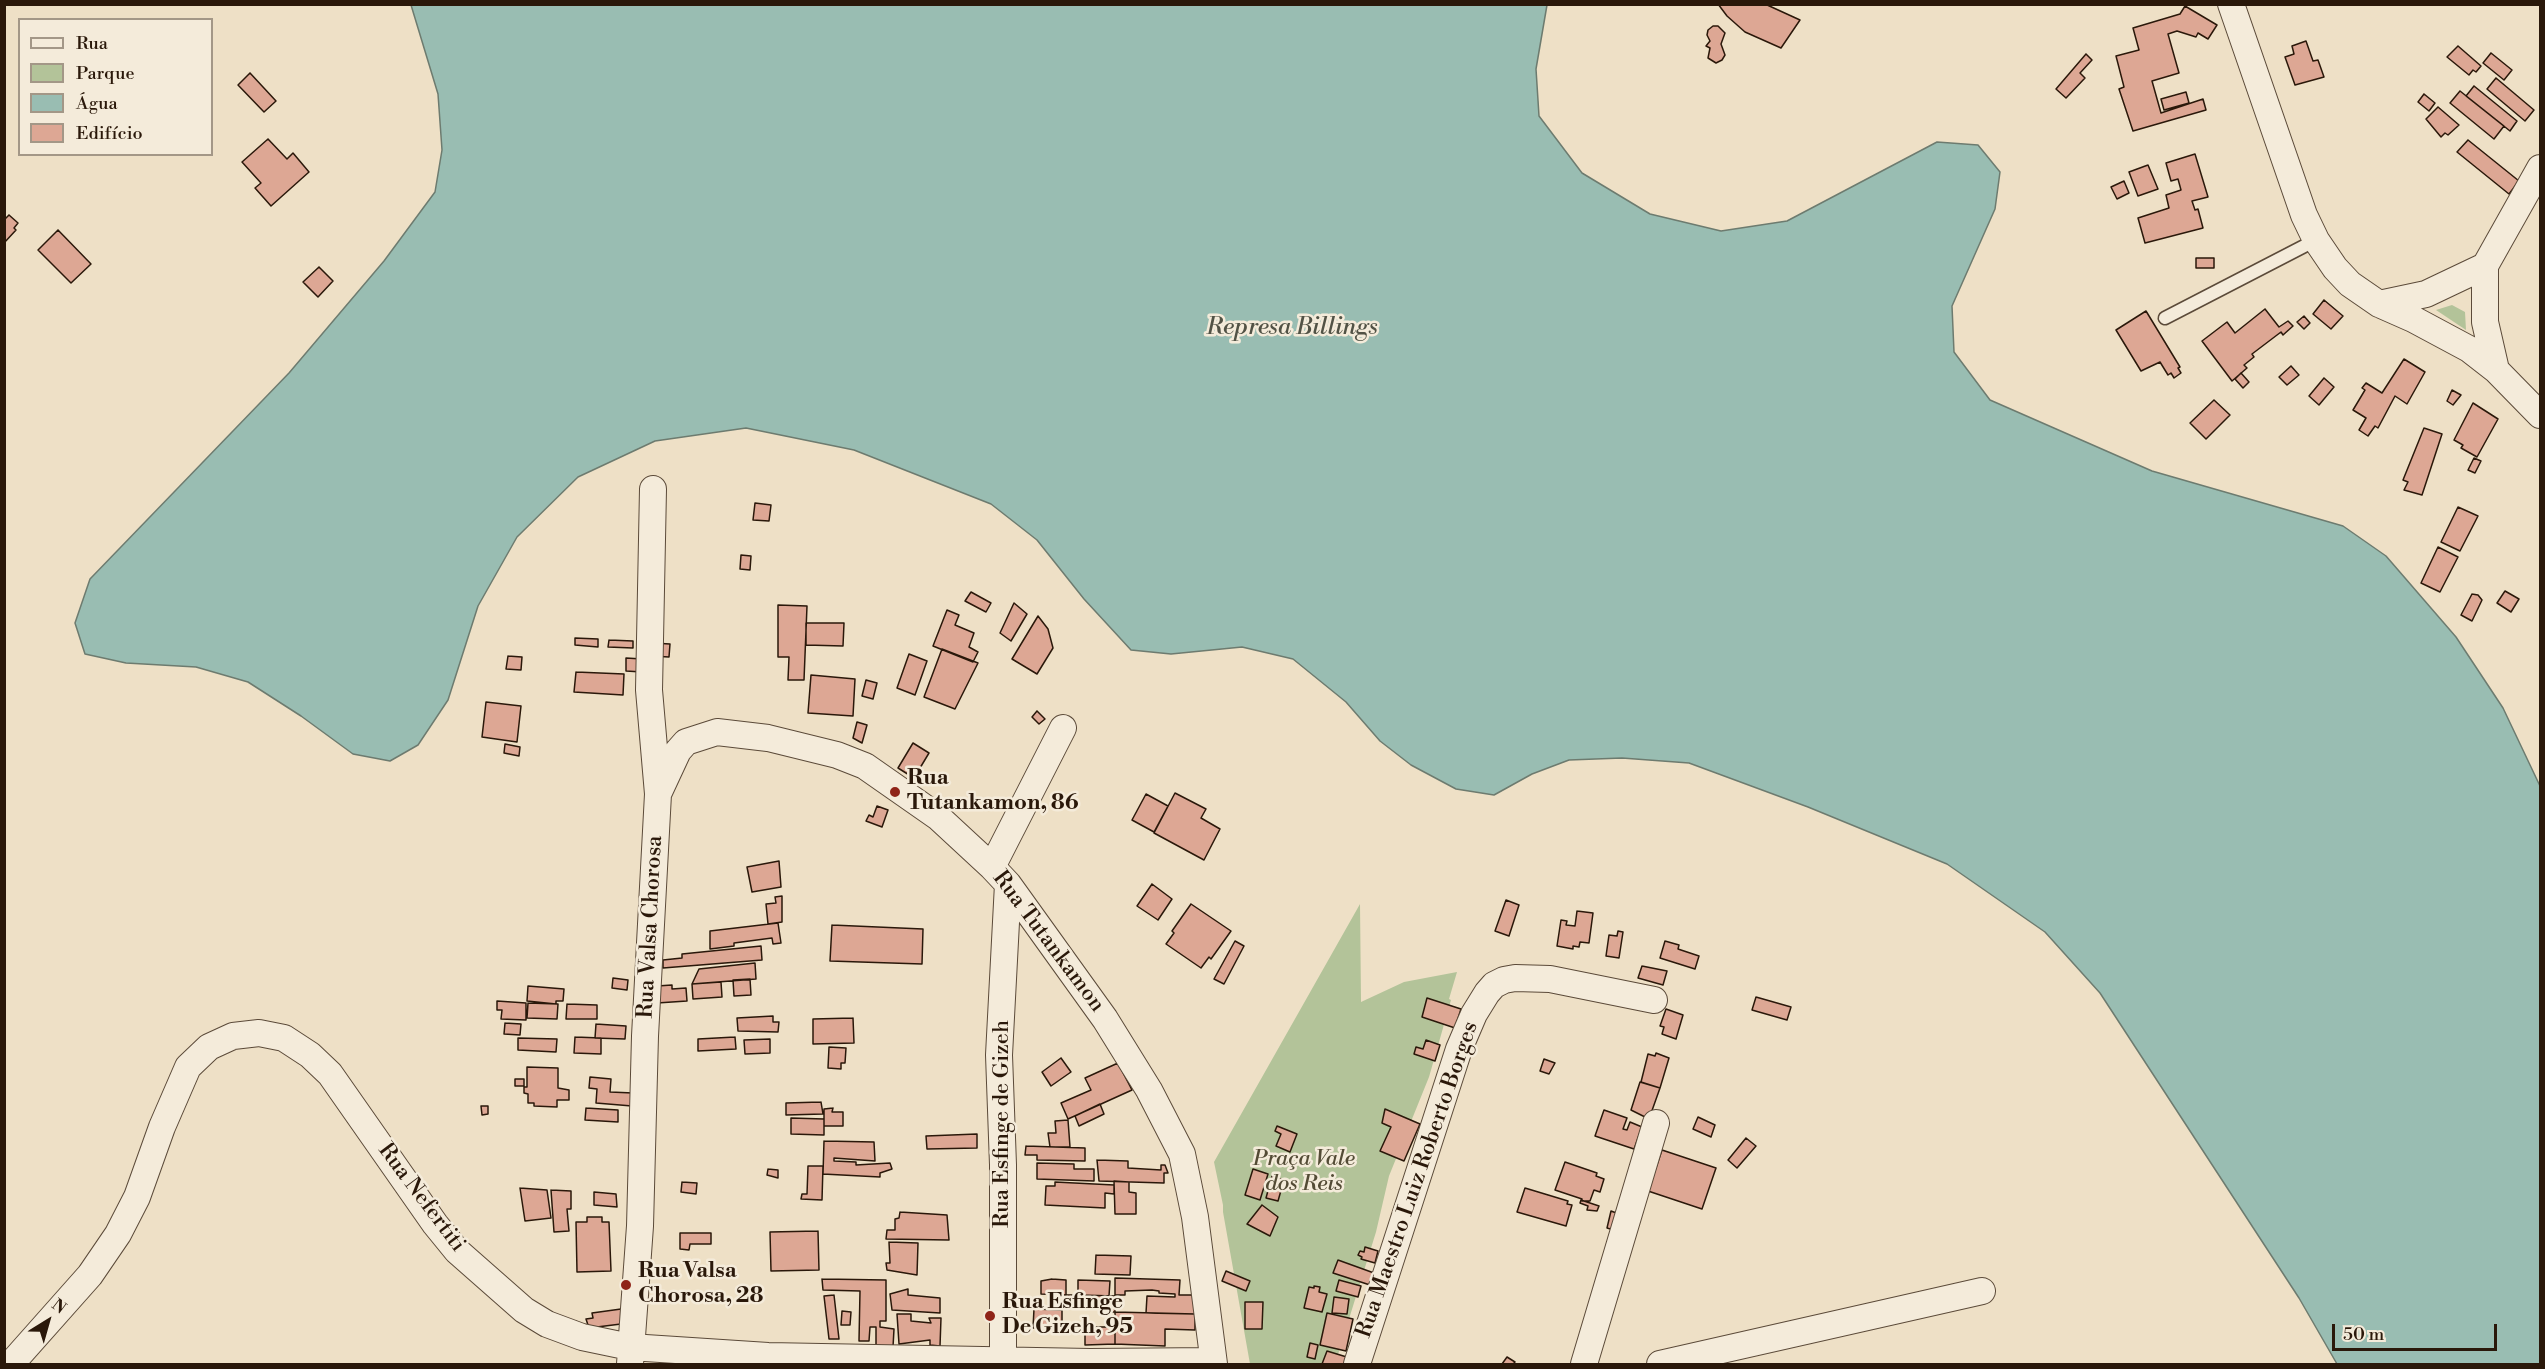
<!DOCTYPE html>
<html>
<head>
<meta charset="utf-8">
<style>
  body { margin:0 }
  #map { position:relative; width:2545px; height:1369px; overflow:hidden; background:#eee0c6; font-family:"Libre Bodoni",serif }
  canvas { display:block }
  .frame { position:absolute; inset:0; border:6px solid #2a180a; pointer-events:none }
  .legend { position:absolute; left:18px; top:18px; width:195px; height:138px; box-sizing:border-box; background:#f4ebda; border:2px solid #a39787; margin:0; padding:8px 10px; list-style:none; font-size:18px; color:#2a180a }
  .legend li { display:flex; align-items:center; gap:12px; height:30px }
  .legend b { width:30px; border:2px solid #a39787 }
  .north { position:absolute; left:18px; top:1291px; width:60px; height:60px; -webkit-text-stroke:4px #f4ebda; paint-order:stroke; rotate:37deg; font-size:16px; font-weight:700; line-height:24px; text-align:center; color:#2a180a }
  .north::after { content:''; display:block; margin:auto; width:21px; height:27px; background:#2a180a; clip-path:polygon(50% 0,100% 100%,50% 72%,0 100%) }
  .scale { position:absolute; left:2332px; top:1324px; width:165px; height:27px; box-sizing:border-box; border:3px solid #2a180a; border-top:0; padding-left:8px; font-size:18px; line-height:21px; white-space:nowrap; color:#2a180a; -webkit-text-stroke:4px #f4ebda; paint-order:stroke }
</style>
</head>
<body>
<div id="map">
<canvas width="2545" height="1369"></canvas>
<div class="frame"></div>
<ul class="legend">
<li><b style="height:8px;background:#f4ebda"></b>Rua</li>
<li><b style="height:16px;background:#b3c399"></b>Parque</li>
<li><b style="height:16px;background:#99bdb2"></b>Água</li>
<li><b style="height:16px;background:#dda794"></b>Edifício</li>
</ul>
<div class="north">N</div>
<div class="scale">50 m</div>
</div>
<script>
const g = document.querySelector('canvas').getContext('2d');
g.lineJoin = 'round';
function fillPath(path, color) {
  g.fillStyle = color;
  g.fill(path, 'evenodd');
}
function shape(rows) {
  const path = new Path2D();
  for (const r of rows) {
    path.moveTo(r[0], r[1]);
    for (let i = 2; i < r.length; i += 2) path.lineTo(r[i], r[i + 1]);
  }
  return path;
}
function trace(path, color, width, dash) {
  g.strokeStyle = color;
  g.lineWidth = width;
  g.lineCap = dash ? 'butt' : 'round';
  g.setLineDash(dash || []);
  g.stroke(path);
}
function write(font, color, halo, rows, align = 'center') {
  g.font = font + ' "Libre Bodoni",serif';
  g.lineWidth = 5;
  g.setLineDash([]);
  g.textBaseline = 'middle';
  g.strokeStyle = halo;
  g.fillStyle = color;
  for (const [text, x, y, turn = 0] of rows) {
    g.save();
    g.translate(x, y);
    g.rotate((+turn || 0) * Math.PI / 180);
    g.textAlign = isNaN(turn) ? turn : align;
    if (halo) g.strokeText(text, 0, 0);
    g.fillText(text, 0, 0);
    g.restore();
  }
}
const green = shape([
  [2452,305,2465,312,2466,330,2436,310],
  [1360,904,1361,1002,1404,982,1457,972,1449,999,1451,1000,1429,1077,1389,1176,1376,1232,1335,1364,1250,1364,1223,1212,1223,1205,1214,1162]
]);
const water = shape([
  [411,5,1547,5,1536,69,1539,116,1582,173,1650,214,1721,231,1787,221,1937,142,1978,145,2000,172,1995,209,1952,306,1954,352,1990,400,2152,471,2343,526,2386,556,2456,637,2503,708,2540,786,2540,1364,2337,1364,2299,1298,2100,993,2045,932,1947,864,1808,807,1689,763,1622,758,1569,760,1532,774,1494,795,1456,789,1411,765,1380,741,1346,702,1293,659,1242,647,1171,654,1131,650,1084,599,1037,540,991,504,854,450,746,428,655,441,578,477,517,537,478,606,448,700,418,745,390,761,353,754,301,716,248,682,196,667,126,663,85,654,75,623,90,579,289,373,384,261,435,192,442,150,438,94,411,5]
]);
const building = shape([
  [1718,4,1765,4,1800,20,1781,48,1745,32,1727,16,1718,4],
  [2185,6,2217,25,2208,39,2198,33,2196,37,2177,31,2168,34,2179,73,2152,81,2161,113,2203,99,2206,110,2133,131,2119,89,2124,87,2116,56,2139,50,2133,28,2180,14,2185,6],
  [1713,26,1718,26,1725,33,1721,44,1725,55,1722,60,1716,63,1708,58,1710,48,1706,46,1710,41,1707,35,1708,30,1713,26],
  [2306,41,2313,61,2318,60,2324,77,2295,85,2285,57,2294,54,2292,46,2306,41],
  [2458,46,2481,66,2476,72,2473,70,2469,75,2447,57,2458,46],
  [2491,53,2512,70,2504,80,2483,63,2491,53],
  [2086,54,2092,60,2080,73,2085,78,2066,98,2056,89,2086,54],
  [250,73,276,101,264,112,238,85,250,73],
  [2496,78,2534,110,2525,121,2487,89,2496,78],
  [2474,86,2517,121,2510,131,2466,96,2474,86],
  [2460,91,2504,126,2494,139,2450,103,2460,91],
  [2186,92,2189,103,2164,110,2161,99,2186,92],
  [2424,94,2435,103,2429,111,2418,102,2424,94],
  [2438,107,2459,125,2448,135,2445,133,2441,137,2426,119,2438,107],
  [268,139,287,159,293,153,309,172,271,206,255,188,261,183,242,162,268,139],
  [2468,140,2519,181,2509,194,2457,152,2468,140],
  [2195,154,2208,197,2192,201,2195,210,2198,209,2203,228,2145,243,2138,218,2169,208,2166,195,2181,190,2178,179,2171,181,2166,163,2195,154],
  [2148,165,2158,189,2138,196,2129,172,2148,165],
  [2124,181,2129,193,2117,199,2111,187,2124,181],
  [9,215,18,223,14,228,16,230,4,243,4,220,9,215],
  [58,230,91,264,71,283,38,250,58,230],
  [2196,258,2214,258,2214,268,2196,268,2196,258],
  [319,267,333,281,318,297,303,282,319,267],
  [2324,300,2343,316,2331,329,2313,314,2324,300],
  [2265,309,2279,327,2288,321,2293,326,2283,335,2281,332,2252,354,2254,357,2244,365,2247,368,2232,381,2202,341,2227,322,2235,333,2265,309],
  [2146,311,2180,367,2178,368,2181,373,2174,378,2171,373,2168,375,2160,362,2141,371,2116,330,2146,311],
  [2304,316,2310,323,2304,329,2297,322,2304,316],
  [2404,359,2425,372,2407,404,2395,396,2378,428,2375,426,2368,436,2359,430,2366,418,2353,410,2365,390,2362,388,2366,383,2382,393,2404,359],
  [2291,366,2299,375,2287,385,2279,377,2291,366],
  [2241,373,2249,382,2243,388,2235,379,2241,373],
  [2324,378,2334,387,2319,405,2309,396,2324,378],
  [2452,390,2461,395,2453,405,2447,401,2452,390],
  [2214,400,2230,415,2206,439,2190,423,2214,400],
  [2473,403,2498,419,2477,457,2461,448,2463,445,2454,440,2473,403],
  [2424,428,2442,434,2422,495,2404,490,2408,482,2403,480,2424,428],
  [2474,458,2481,461,2475,473,2468,470,2474,458],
  [755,503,771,505,769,521,753,520,755,503],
  [2458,507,2478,516,2460,551,2441,542,2458,507],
  [2438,547,2458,557,2440,592,2421,583,2438,547],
  [741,555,751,556,750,570,740,569,741,555],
  [2505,591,2519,599,2511,612,2497,603,2505,591],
  [971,592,991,603,986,612,965,601,971,592],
  [2472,594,2478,595,2482,600,2472,621,2461,615,2472,594],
  [1014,603,1027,614,1011,641,1000,633,1014,603],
  [778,605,807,606,804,680,788,680,789,657,778,657,778,605],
  [947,610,959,615,955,625,974,633,969,647,978,652,973,662,933,646,947,610],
  [1038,616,1048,629,1053,648,1037,674,1012,659,1038,616],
  [806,623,844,623,843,646,806,645,806,623],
  [575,638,598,639,598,647,575,645,575,638],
  [609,640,633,641,633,648,608,647,609,640],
  [653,643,670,644,669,657,652,656,653,643],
  [942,649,978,663,955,709,924,697,942,649],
  [909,654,927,661,915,695,897,688,909,654],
  [508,656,522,657,521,670,506,669,508,656],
  [626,658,642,659,642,672,626,671,626,658],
  [576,672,624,674,623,695,574,692,576,672],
  [811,675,855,679,853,716,808,713,811,675],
  [866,680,877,683,873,699,862,696,866,680],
  [486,702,521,706,517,742,482,737,486,702],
  [1037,711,1045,719,1039,724,1032,717,1037,711],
  [857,722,867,725,862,743,853,738,857,722],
  [913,743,929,753,914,778,898,768,913,743],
  [505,744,520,747,519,756,504,753,505,744],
  [1175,793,1206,809,1201,818,1220,829,1204,860,1154,833,1175,793],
  [1146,794,1168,806,1154,832,1132,820,1146,794],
  [877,806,888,810,882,827,866,821,869,815,873,817,877,806],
  [779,861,781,887,752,892,747,867,779,861],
  [1152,884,1172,899,1158,920,1137,906,1152,884],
  [782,896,782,922,768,924,766,904,776,903,775,897,782,896],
  [1506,900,1519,905,1509,936,1495,931,1506,900],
  [1191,904,1231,931,1211,959,1209,957,1201,968,1166,944,1174,933,1172,931,1191,904],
  [1577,911,1593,913,1589,943,1580,942,1579,947,1573,946,1573,949,1557,946,1561,920,1567,921,1566,925,1575,926,1577,911],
  [778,923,781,943,773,944,772,938,734,943,734,946,710,949,710,931,778,923],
  [832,925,923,929,922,964,830,961,832,925],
  [1618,931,1623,932,1619,958,1606,956,1609,935,1617,936,1618,931],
  [1235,941,1244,946,1224,984,1214,979,1235,941],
  [1665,941,1679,945,1678,949,1699,956,1695,969,1660,958,1665,941],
  [761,946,762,960,663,968,663,960,682,958,682,954,761,946],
  [755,963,756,979,692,984,699,969,755,963],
  [1642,966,1667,971,1663,985,1638,978,1642,966],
  [613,978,628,980,627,990,612,988,613,978],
  [750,979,751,995,734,996,733,980,750,979],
  [721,982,722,997,693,999,692,984,721,982],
  [672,985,672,989,686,988,687,1001,657,1003,657,986,672,985],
  [528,986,564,989,563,1001,556,1001,556,1004,527,1001,528,986],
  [1756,997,1791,1007,1787,1020,1752,1010,1756,997],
  [1427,998,1461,1009,1455,1028,1422,1017,1427,998],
  [497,1001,526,1003,526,1020,501,1019,502,1010,497,1010,497,1001],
  [528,1003,558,1004,557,1019,527,1018,528,1003],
  [567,1004,597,1005,597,1019,566,1019,567,1004],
  [1666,1009,1683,1015,1676,1039,1662,1034,1664,1027,1660,1026,1666,1009],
  [773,1016,773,1022,779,1022,778,1032,738,1031,737,1018,773,1016],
  [853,1018,854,1043,813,1044,813,1019,853,1018],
  [505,1023,521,1024,520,1035,504,1034,505,1023],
  [596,1024,626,1026,625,1039,595,1038,596,1024],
  [575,1037,601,1038,601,1054,574,1053,575,1037],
  [735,1037,736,1049,698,1051,698,1039,735,1037],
  [518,1038,557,1039,556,1052,518,1050,518,1038],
  [770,1039,770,1053,745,1054,744,1040,770,1039],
  [1426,1040,1440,1045,1435,1061,1414,1054,1416,1047,1423,1049,1426,1040],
  [829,1047,846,1048,845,1063,841,1063,841,1069,828,1068,829,1047],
  [1656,1053,1669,1058,1660,1088,1641,1082,1648,1054,1655,1056,1656,1053],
  [1061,1058,1071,1072,1051,1086,1042,1072,1061,1058],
  [1544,1059,1555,1063,1549,1074,1540,1071,1544,1059],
  [1118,1063,1132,1090,1068,1119,1061,1103,1091,1090,1085,1078,1118,1063],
  [527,1067,558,1068,558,1088,569,1090,569,1100,557,1100,557,1107,534,1106,534,1103,528,1103,528,1094,524,1093,524,1087,527,1087,527,1067],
  [590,1077,611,1079,610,1092,633,1093,632,1106,596,1103,597,1089,589,1088,590,1077],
  [515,1079,524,1079,524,1086,515,1086,515,1079],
  [1640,1082,1660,1088,1649,1119,1631,1110,1640,1082],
  [821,1102,823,1114,786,1115,786,1103,821,1102],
  [1100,1104,1104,1114,1079,1126,1075,1116,1100,1104],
  [481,1106,488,1106,488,1114,482,1115,481,1106],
  [586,1108,618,1110,618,1122,585,1120,586,1108],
  [833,1108,832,1112,843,1112,843,1126,824,1126,824,1109,833,1108],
  [1385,1109,1420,1124,1404,1161,1380,1151,1391,1127,1382,1123,1385,1109],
  [1604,1110,1627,1118,1623,1129,1627,1130,1630,1122,1642,1127,1634,1149,1595,1136,1604,1110],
  [1698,1117,1715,1125,1711,1137,1693,1129,1698,1117],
  [791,1118,824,1119,824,1135,791,1134,791,1118],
  [1068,1120,1070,1147,1050,1147,1048,1133,1056,1133,1055,1121,1068,1120],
  [1277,1126,1297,1134,1290,1152,1276,1146,1281,1134,1275,1131,1277,1126],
  [977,1134,977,1148,927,1149,926,1136,977,1134],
  [1746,1138,1756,1146,1737,1168,1728,1160,1746,1138],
  [824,1141,874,1142,875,1161,834,1158,834,1161,856,1162,856,1165,890,1163,892,1169,880,1173,880,1177,823,1174,824,1141],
  [1026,1146,1085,1148,1085,1161,1037,1160,1037,1155,1025,1155,1026,1146],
  [1662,1150,1716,1168,1702,1209,1648,1191,1662,1150],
  [1097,1160,1128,1161,1128,1168,1161,1170,1161,1165,1165,1165,1168,1173,1164,1173,1164,1183,1099,1181,1097,1160],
  [1565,1162,1597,1173,1596,1176,1604,1179,1600,1192,1594,1190,1590,1201,1582,1201,1582,1199,1555,1190,1565,1162],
  [1037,1163,1074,1164,1074,1169,1094,1169,1094,1181,1037,1179,1037,1163],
  [808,1166,823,1166,822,1200,801,1199,802,1194,807,1194,808,1166],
  [768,1169,778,1170,778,1178,767,1175,768,1169],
  [1253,1169,1268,1174,1260,1200,1245,1195,1253,1169],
  [1272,1176,1284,1180,1278,1201,1266,1198,1272,1176],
  [1114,1181,1129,1182,1129,1192,1136,1193,1136,1214,1115,1214,1114,1181],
  [682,1182,697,1183,696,1194,681,1192,682,1182],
  [1055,1182,1114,1185,1114,1194,1105,1193,1105,1208,1045,1205,1046,1186,1055,1186,1055,1182],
  [520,1188,547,1190,551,1218,525,1221,520,1188],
  [1525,1188,1568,1201,1567,1204,1572,1205,1566,1226,1517,1212,1525,1188],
  [551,1190,571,1191,571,1209,567,1209,569,1231,554,1232,551,1190],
  [594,1192,616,1194,617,1207,594,1205,594,1192],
  [1581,1200,1599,1206,1597,1211,1587,1210,1588,1206,1580,1203,1581,1200],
  [1262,1205,1278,1217,1270,1236,1247,1224,1262,1205],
  [1611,1211,1619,1214,1614,1230,1607,1228,1611,1211],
  [900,1212,947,1215,949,1240,886,1239,887,1230,895,1230,895,1219,899,1218,900,1212],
  [587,1217,602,1217,602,1222,609,1222,611,1271,577,1272,576,1222,587,1222,587,1217],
  [818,1231,819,1270,771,1271,770,1232,818,1231],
  [680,1233,711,1233,711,1244,690,1244,689,1250,680,1249,680,1233],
  [889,1242,918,1243,917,1275,887,1270,886,1263,890,1263,889,1242],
  [1365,1247,1378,1251,1375,1263,1361,1259,1362,1257,1358,1255,1360,1251,1364,1252,1365,1247],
  [1096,1255,1131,1256,1130,1275,1095,1274,1096,1255],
  [1338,1260,1374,1273,1370,1285,1333,1273,1338,1260],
  [1226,1271,1250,1281,1246,1291,1222,1281,1226,1271],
  [1115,1278,1180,1280,1179,1295,1195,1295,1195,1314,1146,1313,1147,1296,1175,1297,1175,1294,1159,1293,1159,1291,1152,1290,1125,1291,1125,1295,1115,1295,1115,1278],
  [822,1279,886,1280,886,1321,880,1321,880,1327,894,1329,893,1347,876,1347,876,1327,870,1327,869,1341,859,1341,860,1291,823,1290,822,1279],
  [1052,1279,1066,1280,1066,1295,1041,1294,1041,1281,1052,1279],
  [1078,1280,1110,1281,1109,1296,1078,1295,1078,1280],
  [1339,1280,1361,1286,1358,1297,1336,1291,1339,1280],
  [1314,1286,1320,1287,1319,1292,1327,1294,1322,1312,1304,1308,1309,1287,1314,1288,1314,1286],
  [908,1289,908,1295,940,1298,940,1313,892,1310,890,1294,908,1289],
  [834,1295,839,1339,829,1339,824,1296,834,1295],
  [1066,1295,1072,1295,1071,1308,1065,1308,1066,1295],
  [1078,1295,1115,1296,1115,1312,1109,1312,1109,1308,1077,1307,1078,1295],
  [1334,1297,1349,1299,1347,1314,1332,1313,1334,1297],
  [1245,1302,1263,1302,1262,1329,1245,1329,1245,1302],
  [621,1309,621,1324,589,1328,586,1319,593,1318,592,1313,621,1309],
  [1034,1309,1062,1310,1062,1327,1033,1328,1034,1309],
  [842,1311,851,1312,850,1325,841,1325,842,1311],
  [1115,1312,1195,1314,1195,1330,1165,1329,1165,1346,1115,1344,1115,1312],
  [1327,1313,1353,1319,1346,1351,1320,1345,1327,1313],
  [897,1314,911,1314,911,1321,931,1323,929,1318,941,1318,940,1346,930,1345,930,1340,899,1344,897,1314],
  [1082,1327,1115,1327,1115,1344,1085,1345,1085,1331,1082,1331,1082,1327],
  [1310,1343,1318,1345,1315,1359,1307,1357,1310,1343],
  [1327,1351,1350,1358,1348,1364,1322,1364,1327,1351],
  [1507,1357,1515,1362,1513,1364,1502,1364,1507,1357]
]);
const service = shape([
  [2165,318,2316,240]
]);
const minor = shape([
  [2231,4,2304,215,2316,240,2335,268,2350,284,2379,304,2413,319,2469,349,2496,370,2540,415],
  [2379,304,2426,294,2485,266],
  [2496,370,2485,322,2485,266,2540,168],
  [658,794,678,751,686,742,717,732,768,738,837,755,865,766,938,817,992,867,1008,884,1105,1019,1149,1090,1182,1154,1195,1217,1214,1364],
  [992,867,1063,728],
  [11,1364,90,1275,118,1234,137,1197,162,1127,188,1067,209,1047,233,1036,259,1033,284,1038,310,1055,330,1074,435,1224,457,1251,524,1310,547,1324,582,1337,630,1347,768,1356,1090,1362,1213,1361],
  [630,1364,640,1226,645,1036,658,794,649,690,653,489],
  [1003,1364,1003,1165,999,1055,1008,884],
  [1357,1364,1459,1049,1474,1014,1487,993,1494,985,1504,980,1515,978,1550,979,1654,1000],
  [1584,1364,1656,1123],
  [1660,1364,1982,1291]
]);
const markers = [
  [895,792,6,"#8f2418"],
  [626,1285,6,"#8f2418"],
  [990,1316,6,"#8f2418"]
];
const poiNames = [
  ["Rua",907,779],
  ["Tutankamon, 86",907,804],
  ["Rua Valsa",638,1272],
  ["Chorosa, 28",638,1297],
  ["Rua Esfinge",1002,1303],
  ["De Gizeh, 95",1002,1328]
];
const streetNames = [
  ["Rua Valsa Chorosa",651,927,-87],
  ["Rua Tutankamon",1048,942,53],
  ["Rua Esfinge de Gizeh",1003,1124,-90],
  ["Rua Maestro Luiz Roberto Borges",1418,1180,-71],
  ["Rua Nefertiti",421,1198,53]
];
const parkNames = [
  ["Praça Vale",1304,1160],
  ["dos Reis",1304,1185]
];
const waterNames = [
  ["Represa Billings",1292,328]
];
fillPath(green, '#b3c399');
fillPath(water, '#99bdb2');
trace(water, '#6d7b6f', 1.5);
fillPath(building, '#dda794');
trace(building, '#2a180a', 1.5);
trace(service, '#5b4a39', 15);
trace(minor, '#5b4a39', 28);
trace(service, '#f4ebda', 12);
trace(minor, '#f4ebda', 26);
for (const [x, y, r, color] of markers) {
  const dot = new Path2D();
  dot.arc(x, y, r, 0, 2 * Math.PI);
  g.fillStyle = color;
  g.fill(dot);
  trace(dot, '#f4ebda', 2);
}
write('bold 22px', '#2a180a', '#f4ebda', poiNames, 'left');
write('22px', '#2a180a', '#f4ebda', streetNames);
write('italic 22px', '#534b35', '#f4ebda', parkNames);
write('italic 24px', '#515245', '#f4ebda', waterNames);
</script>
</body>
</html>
